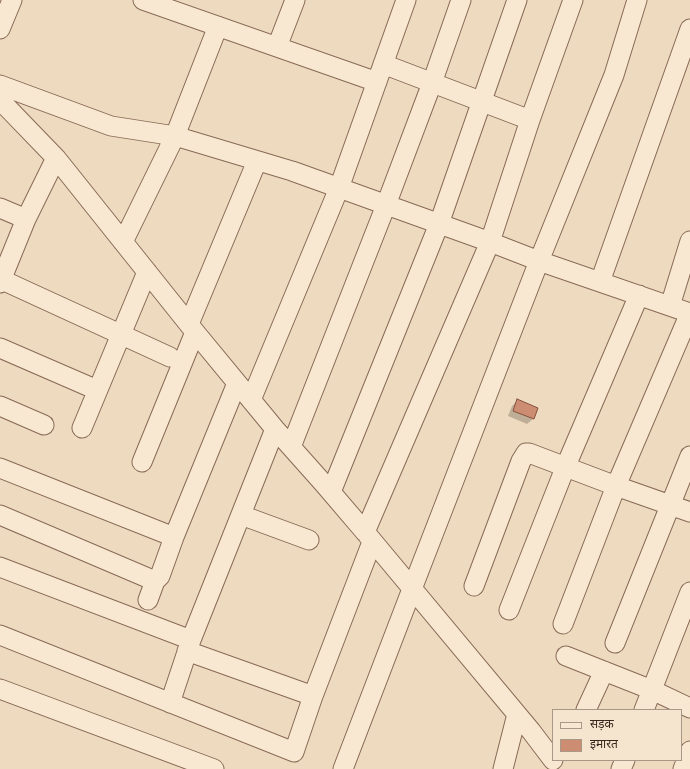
<!DOCTYPE html>
<html>
<head>
<meta charset="utf-8">
<style>
  body { margin:0 }
  #map { position:relative; width:690px; height:769px; overflow:hidden; background:#eedabe; font-family:"Zilla Slab","Noto Sans Devanagari",serif }
  canvas { display:block }
  .legend { position:absolute; left:552px; top:709px; width:130px; height:52px; box-sizing:border-box; background:#f6e5ce; border:1px solid #a99887; margin:0; padding:5px 7px; list-style:none; font-size:12px; color:#36251c }
  .legend li { display:flex; align-items:center; gap:8px; height:20px }
  .legend b { width:20px; border:1px solid #a99887 }
</style>
</head>
<body>
<div id="map">
<canvas width="690" height="769"></canvas>
<ul class="legend">
<li><b style="height:5px;background:#f9e8d1"></b>सड़क</li>
<li><b style="height:11px;background:#cd8d73"></b>इमारत</li>
</ul>
</div>
<script>
const g = document.querySelector('canvas').getContext('2d');
g.lineJoin = 'round';
function fillPath(path, color) {
  g.fillStyle = color;
  g.fill(path, 'evenodd');
}
function shape(rows) {
  const path = new Path2D();
  for (const r of rows) {
    path.moveTo(r[0], r[1]);
    for (let i = 2; i < r.length; i += 2) path.lineTo(r[i], r[i + 1]);
  }
  return path;
}
function trace(path, color, width, dash) {
  g.strokeStyle = color;
  g.lineWidth = width;
  g.lineCap = dash ? 'butt' : 'round';
  g.setLineDash(dash || []);
  g.stroke(path);
}
const shadow = shape([
  [518,400,537,408,533,419,527,424,508,416,512,406]
]);
const building = shape([
  [517,399,538,408,534,419,513,411,517,399]
]);
const minor = shape([
  [143,0,377,82],
  [0,29,12,0],
  [277,47,295,0],
  [383,64,530,120],
  [0,85,111,126,175,136,292,171,490,242,539,261,690,313,616,486,563,624],
  [0,100,56,158,195,332,275,429,324,484,365,532,531,731,553,760],
  [0,208,26,219],
  [123,242,175,136,218,26],
  [0,279,170,357],
  [600,282,690,29],
  [0,283,26,219,56,158],
  [670,306,690,241],
  [189,324,257,161],
  [0,348,97,390],
  [251,400,339,188,406,0],
  [0,406,44,425],
  [82,428,147,272],
  [291,447,386,205,432,83,461,0],
  [142,462,195,332],
  [0,468,174,537],
  [331,492,439,224,517,0],
  [0,515,155,581,160,576,174,537,237,383],
  [241,515,309,540],
  [365,532,490,242,530,120,573,0],
  [0,567,191,640],
  [474,586,521,461,526,453,529,453,616,486,690,512],
  [148,600,155,581],
  [509,610,565,468,639,295],
  [0,635,294,752,313,696,372,542],
  [615,643,690,456],
  [187,651,313,696],
  [566,656,652,690,690,708],
  [0,689,214,769],
  [170,703,191,640,275,429],
  [586,710,604,671],
  [644,710,690,592],
  [343,769,412,589,539,261,614,75,637,0],
  [503,769,517,714],
  [621,769,625,760],
  [683,769,690,751]
]);
fillPath(shadow, '#0003');
fillPath(building, '#cd8d73');
trace(building, '#86503c', 1);
trace(minor, '#876a57', 21);
trace(minor, '#f9e8d1', 19);
</script>
</body>
</html>
